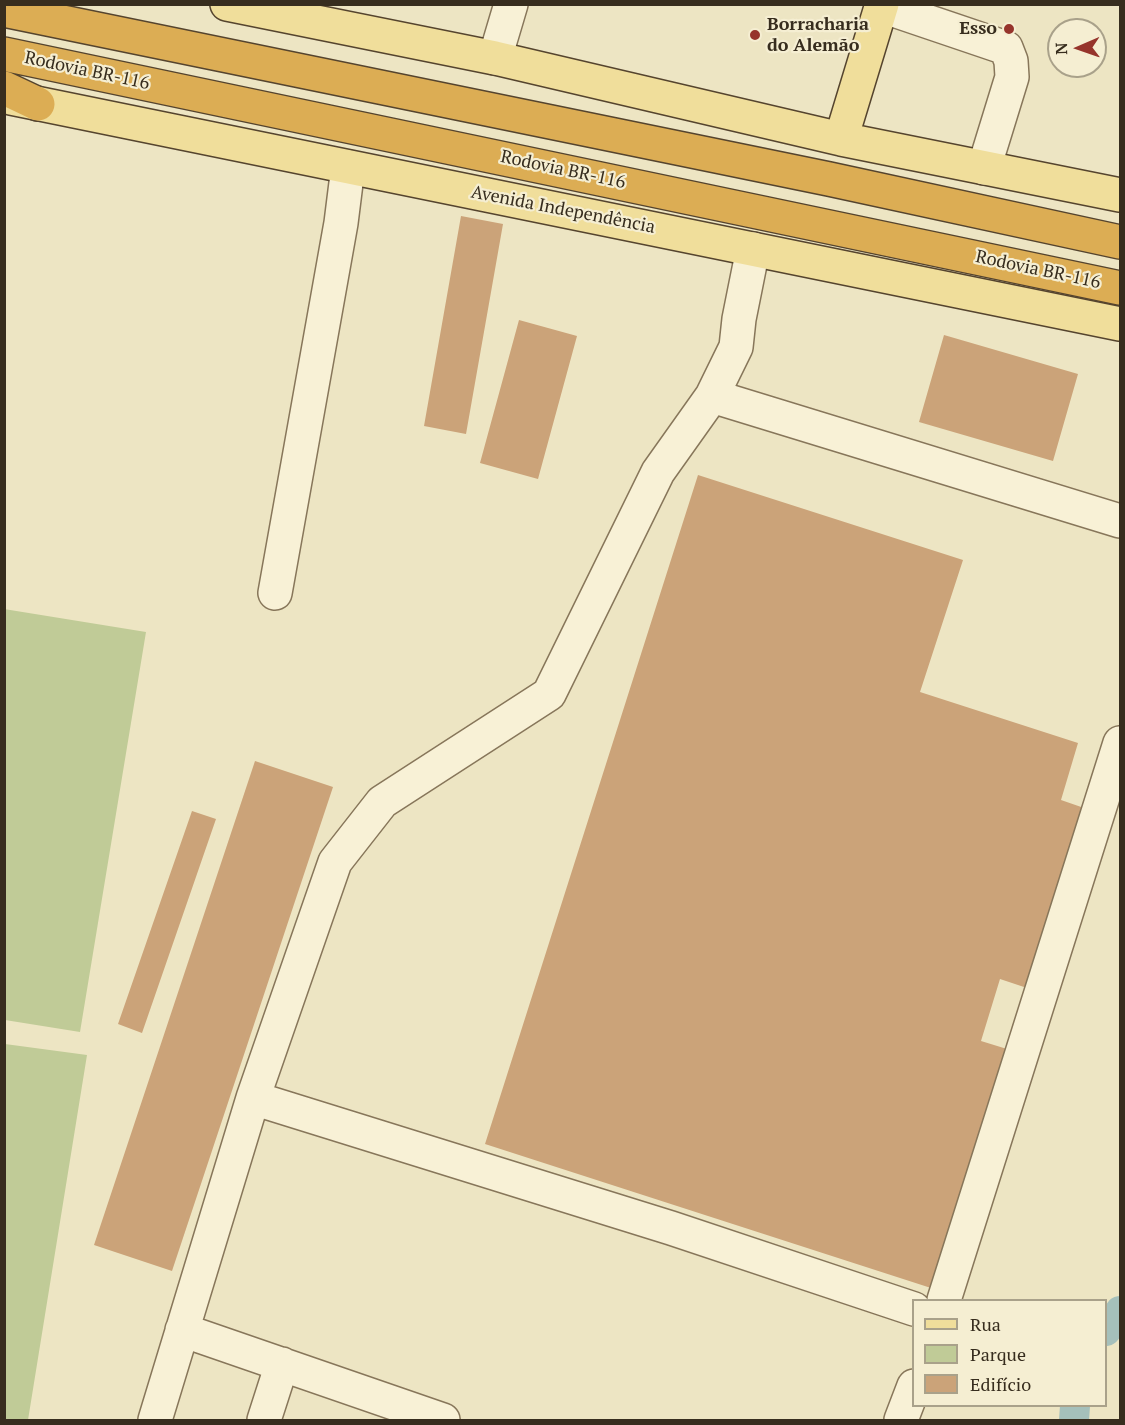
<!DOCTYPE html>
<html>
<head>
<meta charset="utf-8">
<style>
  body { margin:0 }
  #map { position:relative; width:1125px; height:1425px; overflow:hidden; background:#ede5c3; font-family:"PT Serif",serif }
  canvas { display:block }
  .frame { position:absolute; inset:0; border:6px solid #372d1e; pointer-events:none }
  .legend { position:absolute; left:912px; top:1299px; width:195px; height:108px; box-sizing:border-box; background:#f5eed2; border:2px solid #a9a18a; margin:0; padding:8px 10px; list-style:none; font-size:18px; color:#372d1e }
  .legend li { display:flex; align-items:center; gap:12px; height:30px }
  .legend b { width:30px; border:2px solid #a9a18a }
  .north { position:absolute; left:1047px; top:18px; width:60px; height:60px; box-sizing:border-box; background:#f5eed2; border:2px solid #a9a18a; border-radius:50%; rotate:268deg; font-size:16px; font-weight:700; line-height:24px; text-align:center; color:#372d1e }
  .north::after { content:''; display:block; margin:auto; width:21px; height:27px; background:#96342b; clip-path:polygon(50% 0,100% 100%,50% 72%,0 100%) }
</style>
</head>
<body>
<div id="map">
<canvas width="1125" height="1425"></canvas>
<div class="frame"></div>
<ul class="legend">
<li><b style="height:8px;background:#f0de9b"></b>Rua</li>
<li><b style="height:16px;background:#c0cb97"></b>Parque</li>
<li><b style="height:16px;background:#cba379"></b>Edifício</li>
</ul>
<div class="north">N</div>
</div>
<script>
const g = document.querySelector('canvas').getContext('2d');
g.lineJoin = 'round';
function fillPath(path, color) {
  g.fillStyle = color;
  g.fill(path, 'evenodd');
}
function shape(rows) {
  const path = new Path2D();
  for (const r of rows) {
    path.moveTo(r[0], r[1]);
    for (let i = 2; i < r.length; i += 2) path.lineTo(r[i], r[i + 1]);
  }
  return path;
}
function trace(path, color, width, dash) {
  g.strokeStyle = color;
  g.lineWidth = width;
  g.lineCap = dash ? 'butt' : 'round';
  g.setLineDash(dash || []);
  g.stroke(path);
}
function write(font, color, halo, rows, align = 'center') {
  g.font = font + ' "PT Serif",serif';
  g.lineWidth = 4.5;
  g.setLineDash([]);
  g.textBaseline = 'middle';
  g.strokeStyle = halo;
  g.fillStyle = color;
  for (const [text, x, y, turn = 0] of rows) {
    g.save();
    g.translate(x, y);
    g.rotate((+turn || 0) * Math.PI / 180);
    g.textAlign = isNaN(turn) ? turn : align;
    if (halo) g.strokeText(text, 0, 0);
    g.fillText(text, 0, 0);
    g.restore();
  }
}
const green = shape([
  [4,609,146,632,80,1032,5,1020],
  [5,1044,87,1055,28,1420,5,1420]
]);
const canal = shape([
  [1106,1331,1120,1311],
  [1074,1420,1075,1406]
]);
const building = shape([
  [461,216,503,224,466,434,424,426],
  [519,320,577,336,538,479,480,463],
  [944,335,1078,374,1053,461,919,422],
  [698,475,963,560,920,692,1078,743,1061,800,1087,809,1030,989,1000,979,981,1041,1007,1049,931,1288,485,1144],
  [255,761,333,787,172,1271,94,1245],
  [192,811,216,819,142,1033,118,1024]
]);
const minor = shape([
  [882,6,1006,48,1011,61,1012,77,984,168],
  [495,58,511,4],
  [753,249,739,319,736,347,712,396,1120,521],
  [712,396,658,472,549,694,382,802,335,862,253,1098,671,1228,914,1309],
  [275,593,341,223,348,167],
  [944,1300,1120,743],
  [182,1330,443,1420],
  [155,1420,253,1098],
  [264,1420,282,1364],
  [901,1420,914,1386]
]);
const major = shape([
  [227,4,495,58,841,139,1120,195],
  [11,98,1120,324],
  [841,139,882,4]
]);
const highway = shape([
  [4,10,829,179,1120,242],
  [4,54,1120,288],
  [4,88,38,104]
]);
const markers = [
  [1009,29,6,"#96342b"],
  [755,35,6,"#96342b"]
];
const poiNames = [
  ["Borracharia",767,25],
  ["do Alemão",767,46],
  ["Esso",997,29,"right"]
];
const streetNames = [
  ["Rodovia BR-116",87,71,12],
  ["Rodovia BR-116",563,170,12],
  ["Avenida Independência",563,210,11],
  ["Rodovia BR-116",1038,270,12]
];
fillPath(green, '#c0cb97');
trace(canal, '#a5c0bb', 30);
fillPath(building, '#cba379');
trace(minor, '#87765a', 36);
trace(major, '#55442e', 36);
trace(highway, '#55442e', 36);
trace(minor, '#f8f1d6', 33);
trace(major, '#f0de9b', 33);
trace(highway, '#dcad54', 33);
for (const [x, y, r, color] of markers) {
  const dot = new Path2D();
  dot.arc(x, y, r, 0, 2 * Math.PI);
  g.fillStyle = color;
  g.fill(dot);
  trace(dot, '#f5eed2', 2);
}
write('bold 18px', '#372d1e', '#f5eed2', poiNames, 'left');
write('18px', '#372d1e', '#f5eed2', streetNames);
</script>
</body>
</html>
